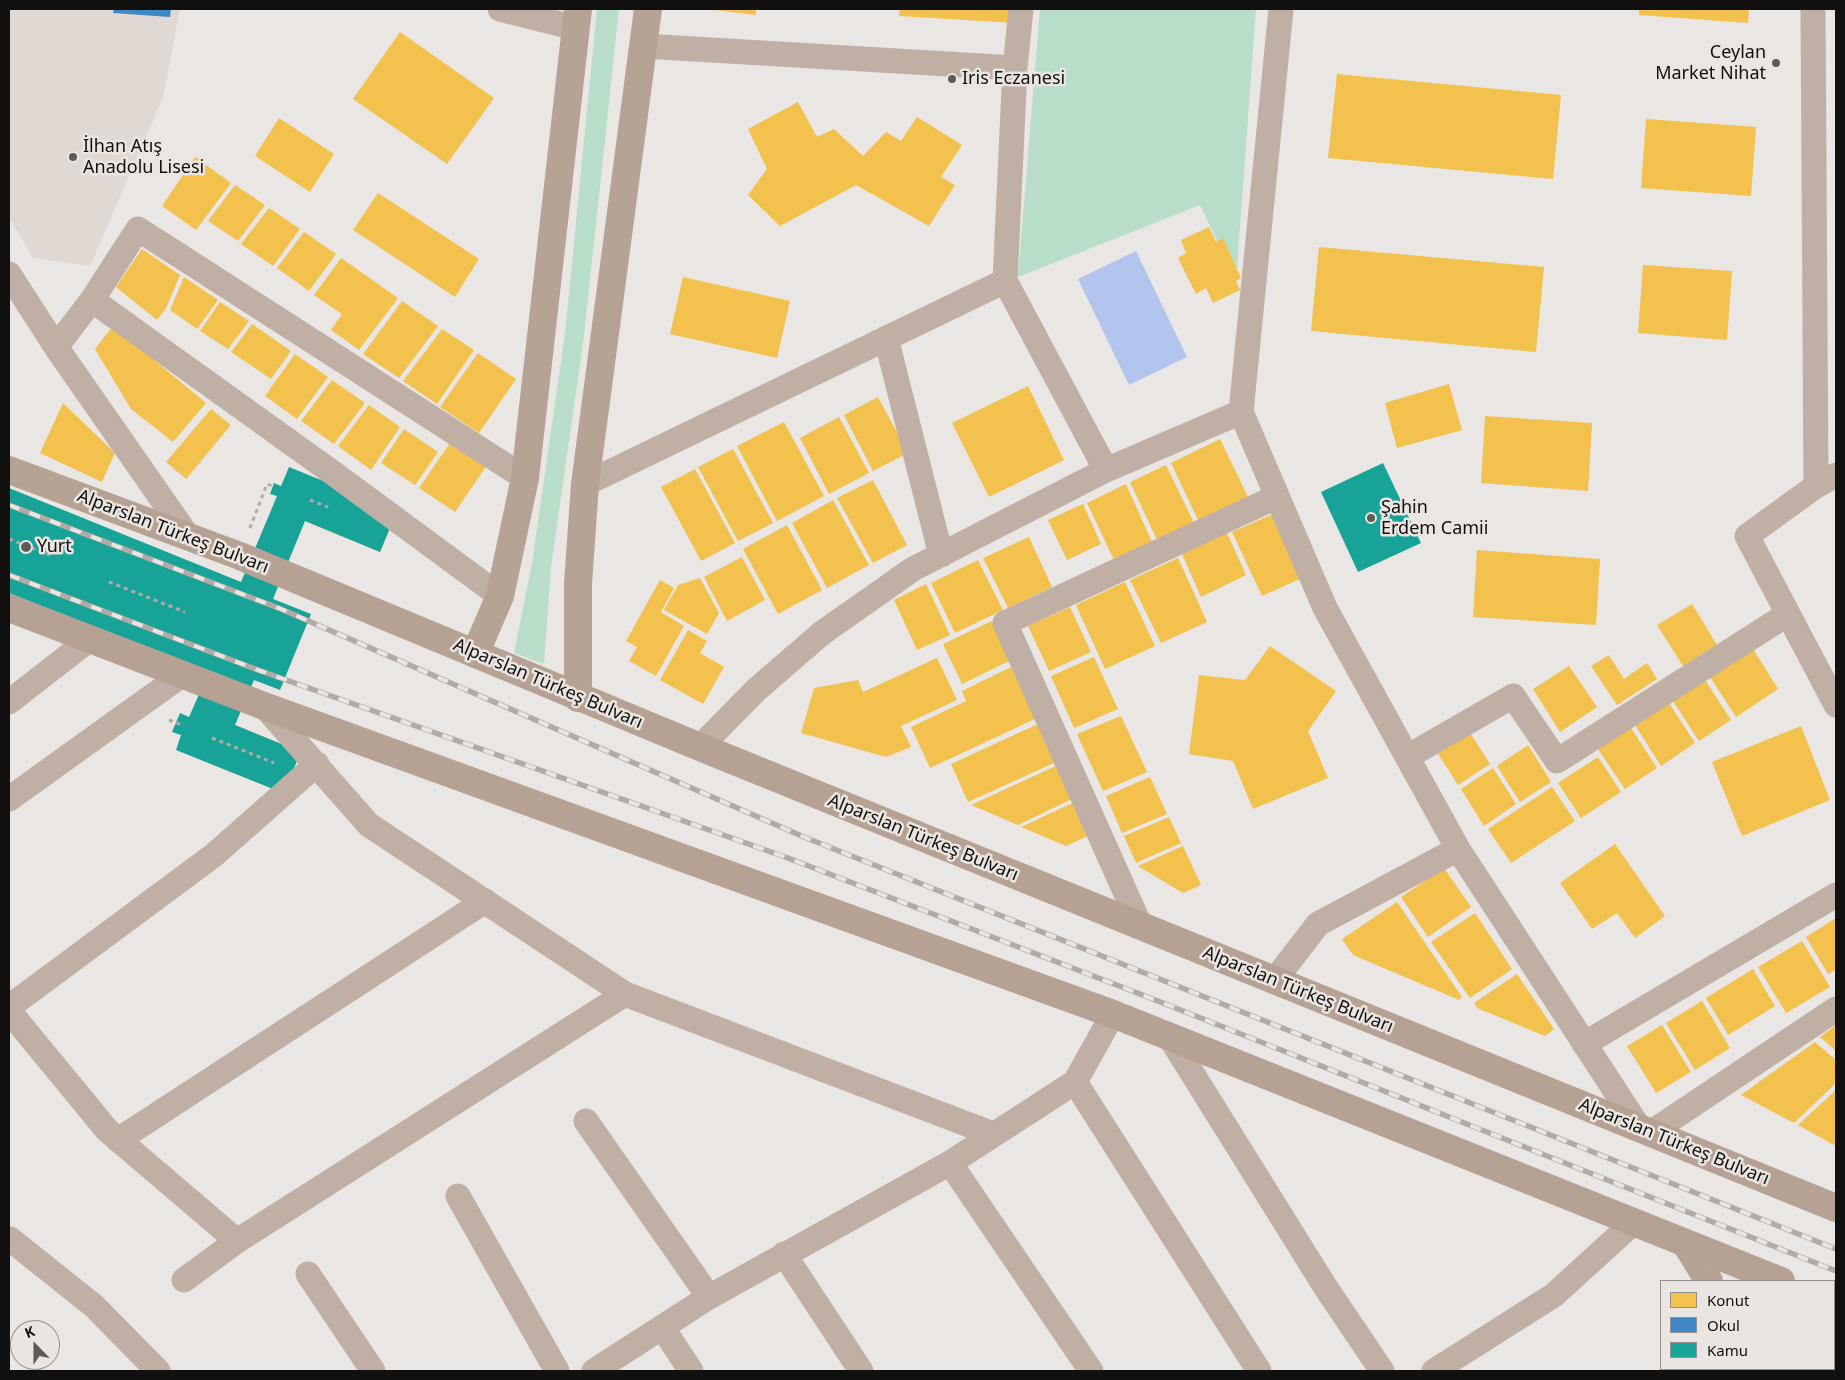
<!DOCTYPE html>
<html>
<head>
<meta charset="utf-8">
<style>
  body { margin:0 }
  #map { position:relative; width:1845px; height:1380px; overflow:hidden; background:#e9e6e3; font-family:"Noto Sans",sans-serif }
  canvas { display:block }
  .frame { position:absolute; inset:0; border:10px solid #11100e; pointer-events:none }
  .legend { position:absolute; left:1660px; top:1280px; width:175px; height:90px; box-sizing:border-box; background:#ebe5e1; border:1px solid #94908d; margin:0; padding:6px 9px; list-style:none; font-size:15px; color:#11100e }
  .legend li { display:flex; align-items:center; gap:10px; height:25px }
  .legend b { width:25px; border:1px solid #94908d }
  .north { position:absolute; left:10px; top:1320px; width:50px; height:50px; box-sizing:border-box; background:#ebe5e1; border:1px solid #94908d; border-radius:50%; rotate:338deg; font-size:14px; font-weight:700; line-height:20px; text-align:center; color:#11100e }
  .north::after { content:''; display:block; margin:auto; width:18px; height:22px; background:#5d5b59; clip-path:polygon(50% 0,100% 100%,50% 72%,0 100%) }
</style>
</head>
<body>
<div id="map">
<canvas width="1845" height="1380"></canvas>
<div class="frame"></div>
<ul class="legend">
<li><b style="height:14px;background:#f2c14e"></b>Konut</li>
<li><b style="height:14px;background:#3f88c5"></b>Okul</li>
<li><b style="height:14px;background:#17a398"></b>Kamu</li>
</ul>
<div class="north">K</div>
</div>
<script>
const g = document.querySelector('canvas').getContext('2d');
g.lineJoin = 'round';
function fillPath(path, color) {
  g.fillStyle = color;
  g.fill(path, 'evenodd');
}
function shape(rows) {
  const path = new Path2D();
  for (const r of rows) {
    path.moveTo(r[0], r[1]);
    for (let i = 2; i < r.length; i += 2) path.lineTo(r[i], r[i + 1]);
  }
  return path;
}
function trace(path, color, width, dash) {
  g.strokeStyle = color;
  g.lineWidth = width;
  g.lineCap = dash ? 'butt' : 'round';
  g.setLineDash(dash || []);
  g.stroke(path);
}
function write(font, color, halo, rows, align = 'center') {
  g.font = font + ' "Noto Sans",sans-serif';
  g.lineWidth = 5;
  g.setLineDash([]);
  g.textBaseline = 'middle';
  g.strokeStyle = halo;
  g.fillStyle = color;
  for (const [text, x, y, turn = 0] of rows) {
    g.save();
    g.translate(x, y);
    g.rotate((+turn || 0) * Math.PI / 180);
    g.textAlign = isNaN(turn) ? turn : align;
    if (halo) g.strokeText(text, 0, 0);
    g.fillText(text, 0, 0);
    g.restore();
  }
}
const built = shape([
  [9,9,180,9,163,97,90,266,33,258,9,217]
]);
const green = shape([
  [597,9,619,9,584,336,551,567,544,664,514,653,532,563,565,334],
  [1040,9,1256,9,1236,281,1200,205,1018,277]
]);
const water = shape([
  [1136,251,1187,357,1129,385,1078,279]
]);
const homes = shape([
  [706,9,756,9,756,15],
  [900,9,1015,9,1014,23,899,16],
  [1639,9,1749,9,1748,23,1639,15],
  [400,32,494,98,447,164,353,99],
  [1337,74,1561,95,1553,179,1328,158],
  [798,102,817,137,834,129,863,156,886,132,901,141,917,117,962,145,941,177,955,185,929,226,856,185,780,226,748,195,767,169,748,129],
  [279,118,334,154,310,192,255,156],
  [1646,119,1756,127,1751,196,1641,188],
  [195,157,231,183,196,230,162,206],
  [235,185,265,205,238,241,208,221],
  [378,193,479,259,455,297,353,230],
  [269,208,300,229,273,266,241,244],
  [1209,227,1216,242,1223,238,1241,278,1236,281,1240,290,1213,303,1206,288,1196,294,1178,258,1186,253,1181,240],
  [304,232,336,254,309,291,277,268],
  [1319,247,1544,267,1536,352,1311,331],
  [142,249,180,275,166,308,157,320,116,287],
  [341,258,398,298,359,350,331,330,342,314,314,295],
  [1643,265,1732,271,1727,340,1638,333],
  [184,277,218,300,197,329,170,310],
  [683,277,790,301,777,358,670,334],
  [402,301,438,326,399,378,363,354],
  [220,302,249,321,228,349,200,331],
  [252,324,291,351,271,379,231,352],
  [113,326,206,403,173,442,131,409,95,349],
  [442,329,474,350,437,404,403,381],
  [478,353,516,379,479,433,440,407],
  [295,354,328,377,297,419,265,396],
  [332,380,365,403,334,444,301,421],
  [1449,384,1462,430,1397,448,1385,403],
  [1028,386,1064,460,989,497,952,423],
  [878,397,908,453,873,471,844,415],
  [63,403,115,453,102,482,40,453],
  [369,405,400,427,371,470,338,446],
  [211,409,231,425,186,479,166,462],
  [1485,416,1592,423,1588,491,1481,483],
  [839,417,869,473,829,494,800,438],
  [784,422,824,496,777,521,737,446],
  [404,429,438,452,415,485,381,463],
  [1220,439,1248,497,1198,520,1171,463],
  [452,440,487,465,455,512,419,488],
  [733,449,773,523,738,541,698,467],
  [1166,465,1194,523,1157,540,1130,482],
  [695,469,735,543,701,561,661,487],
  [323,480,397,511,380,552,305,521],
  [873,480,907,545,873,563,837,498],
  [1126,484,1152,542,1114,560,1087,503],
  [833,500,869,565,827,588,792,523],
  [1083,504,1101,544,1067,560,1048,520],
  [1273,514,1302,578,1262,596,1232,532],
  [787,525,822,590,778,614,743,549],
  [1227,533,1246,575,1201,597,1182,554],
  [1029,537,1052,587,1008,608,983,558],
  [1477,550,1600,559,1596,625,1473,617],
  [742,557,765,600,727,621,704,577],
  [1178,558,1207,622,1161,643,1130,580],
  [978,560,1003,610,955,633,931,583],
  [700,578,719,613,707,634,664,610,678,585],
  [660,580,674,588,661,612,684,626,656,676,629,661,637,647,626,641],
  [1125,582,1155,646,1105,669,1076,605],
  [926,584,950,635,917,650,894,600],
  [1692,604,1717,645,1683,666,1657,625],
  [1070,607,1091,652,1049,671,1028,626],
  [992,621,1011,660,962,684,943,644],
  [688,630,707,641,700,653,724,667,703,704,660,680],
  [1270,646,1336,691,1308,731,1328,778,1253,809,1233,761,1189,754,1199,675,1245,680],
  [1753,649,1778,689,1736,717,1710,677],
  [1609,655,1624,679,1647,663,1657,679,1617,705,1591,666],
  [1094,657,1118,709,1074,728,1051,676],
  [937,658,957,700,901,726,911,747,886,757,801,733,814,688,858,680,863,692],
  [1569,666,1597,707,1560,732,1533,689],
  [1011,667,1035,719,930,768,911,727,966,701,962,691],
  [1705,680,1731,720,1699,741,1673,701],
  [1669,703,1695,743,1661,766,1635,725],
  [1121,716,1147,772,1103,791,1077,734],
  [1038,724,1056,762,968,802,951,764],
  [235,725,301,752,283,793,216,766],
  [1801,726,1830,800,1742,836,1712,762],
  [1467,728,1490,764,1458,785,1435,749],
  [1631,728,1657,768,1625,789,1598,749],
  [1528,745,1551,782,1520,802,1497,766],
  [1598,757,1621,792,1581,818,1558,783],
  [1058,765,1074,798,1018,825,971,805],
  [1493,768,1516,804,1484,826,1461,789],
  [1150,777,1167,814,1122,833,1106,796],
  [1552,787,1575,821,1511,863,1488,829],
  [1077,801,1092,834,1066,846,1021,827],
  [1169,817,1181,843,1136,863,1124,836],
  [1615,844,1665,916,1635,938,1617,913,1592,929,1560,883],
  [1183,846,1201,885,1183,893,1138,866],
  [1444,868,1471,907,1428,937,1401,897],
  [1397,902,1462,997,1459,1000,1353,955,1342,939],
  [1475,913,1512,969,1470,998,1431,942],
  [1836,918,1836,970,1828,974,1806,937],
  [1802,941,1830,987,1786,1013,1758,967],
  [1753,969,1775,1006,1728,1035,1706,998],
  [1517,974,1554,1029,1545,1036,1477,1008,1474,1003],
  [1702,1001,1730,1048,1695,1070,1666,1023],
  [1662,1025,1691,1072,1656,1093,1627,1046],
  [1836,1025,1836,1051,1820,1037],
  [1815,1042,1836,1060,1836,1083,1794,1123,1741,1095],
  [1836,1090,1836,1143,1834,1145,1798,1125]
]);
const schools = shape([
  [114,9,171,9,170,17,113,13]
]);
const public = shape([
  [1383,463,1421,543,1358,572,1321,492],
  [289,467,397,511,380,552,305,521,273,599,311,614,280,690,254,680,235,725,301,752,283,793,176,750,181,735,172,732,180,713,189,717,208,674,9,593,9,488,241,582,277,496,270,494,274,483,281,486]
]);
const path = shape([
  [310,500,328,507],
  [250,528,267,484,275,487],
  [9,539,50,555],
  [109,582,185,612],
  [169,720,184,726],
  [212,738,274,763]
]);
const street = shape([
  [500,9,576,28],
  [1021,9,1015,68,1005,281,1106,470],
  [1281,9,1241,412,1325,608,1458,849,1640,1129],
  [1813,9,1816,486],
  [644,46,1015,68],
  [9,274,56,347,189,538],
  [92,300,333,473,500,596],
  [886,338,941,555],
  [56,347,92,300,138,229,525,478],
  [1836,475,1816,486,1747,536,1836,705],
  [585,484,1005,281],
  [9,702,90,639],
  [264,706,369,825,625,994,993,1134],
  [700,747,756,690,822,633,913,569,1106,470,1241,412],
  [1407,757,1513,696,1557,761,1788,614],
  [9,799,183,674],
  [1140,925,1005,623,1276,497],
  [1274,981,1318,924,1458,849],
  [9,1007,214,855,317,764],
  [9,1011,107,1130,237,1241],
  [1169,1036,1326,1288,1382,1371],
  [1584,1044,1836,895],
  [1075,1082,1259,1371],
  [586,1121,709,1297],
  [1652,1132,1836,1009],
  [118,1140,485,901],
  [950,1163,1091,1371],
  [458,1196,557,1371],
  [9,1241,10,1239,94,1306,158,1371],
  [784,1254,861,1371],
  [308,1274,373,1371],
  [184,1280,237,1241,625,994],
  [662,1327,691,1371],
  [594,1371,709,1297,950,1163,1075,1082,1113,1014],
  [1434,1371,1554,1295,1634,1222]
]);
const secondary = shape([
  [475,654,500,596,525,478,578,9],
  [578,698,578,584,585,484,648,9],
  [1686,1244,1709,1281],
  [1763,1369,1765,1371]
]);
const primary = shape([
  [9,470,240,556,700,747,1836,1208],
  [9,608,264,706,1113,1014,1781,1281],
  [1834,1302,1836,1303]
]);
const rail = shape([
  [9,505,281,609,804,837,1836,1249],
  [9,575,258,670,788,858,1158,1001,1836,1271]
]);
const markers = [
  [1776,63,5,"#5d5b59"],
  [952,79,5,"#5d5b59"],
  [73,157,5,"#5d5b59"],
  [1371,518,5,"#5d5b59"],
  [26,547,6,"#5d5b59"]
];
const poiNames = [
  ["Ceylan",1766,53,"right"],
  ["Market Nihat",1766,74,"right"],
  ["Iris Eczanesi",962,79],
  ["İlhan Atış",83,147],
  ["Anadolu Lisesi",83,168],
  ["Şahin",1381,508],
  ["Erdem Camii",1381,529],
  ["Yurt",37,547]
];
const streetNames = [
  ["Alparslan Türkeş Bulvarı",173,532,21],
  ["Alparslan Türkeş Bulvarı",548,684,23],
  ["Alparslan Türkeş Bulvarı",923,838,22],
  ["Alparslan Türkeş Bulvarı",1298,990,22],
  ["Alparslan Türkeş Bulvarı",1674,1142,22]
];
fillPath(built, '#e0d8d3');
fillPath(green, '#b8dec9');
fillPath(water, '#b1c5ef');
fillPath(homes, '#f2c14e');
fillPath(schools, '#3f88c5');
fillPath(public, '#17a398');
trace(path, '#b5aba6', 3, [4, 4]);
trace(street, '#bfafa5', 25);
trace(secondary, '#b7a396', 28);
trace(primary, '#b5a294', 28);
trace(rail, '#b2aaa5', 5.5);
trace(rail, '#ebe5e1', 4, [11]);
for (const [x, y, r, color] of markers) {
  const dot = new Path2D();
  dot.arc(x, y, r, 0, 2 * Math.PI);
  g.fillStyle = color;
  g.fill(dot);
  trace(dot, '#ebe5e1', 2);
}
write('18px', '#11100e', '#ebe5e1', poiNames, 'left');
write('18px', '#11100e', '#ebe5e1', streetNames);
</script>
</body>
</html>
